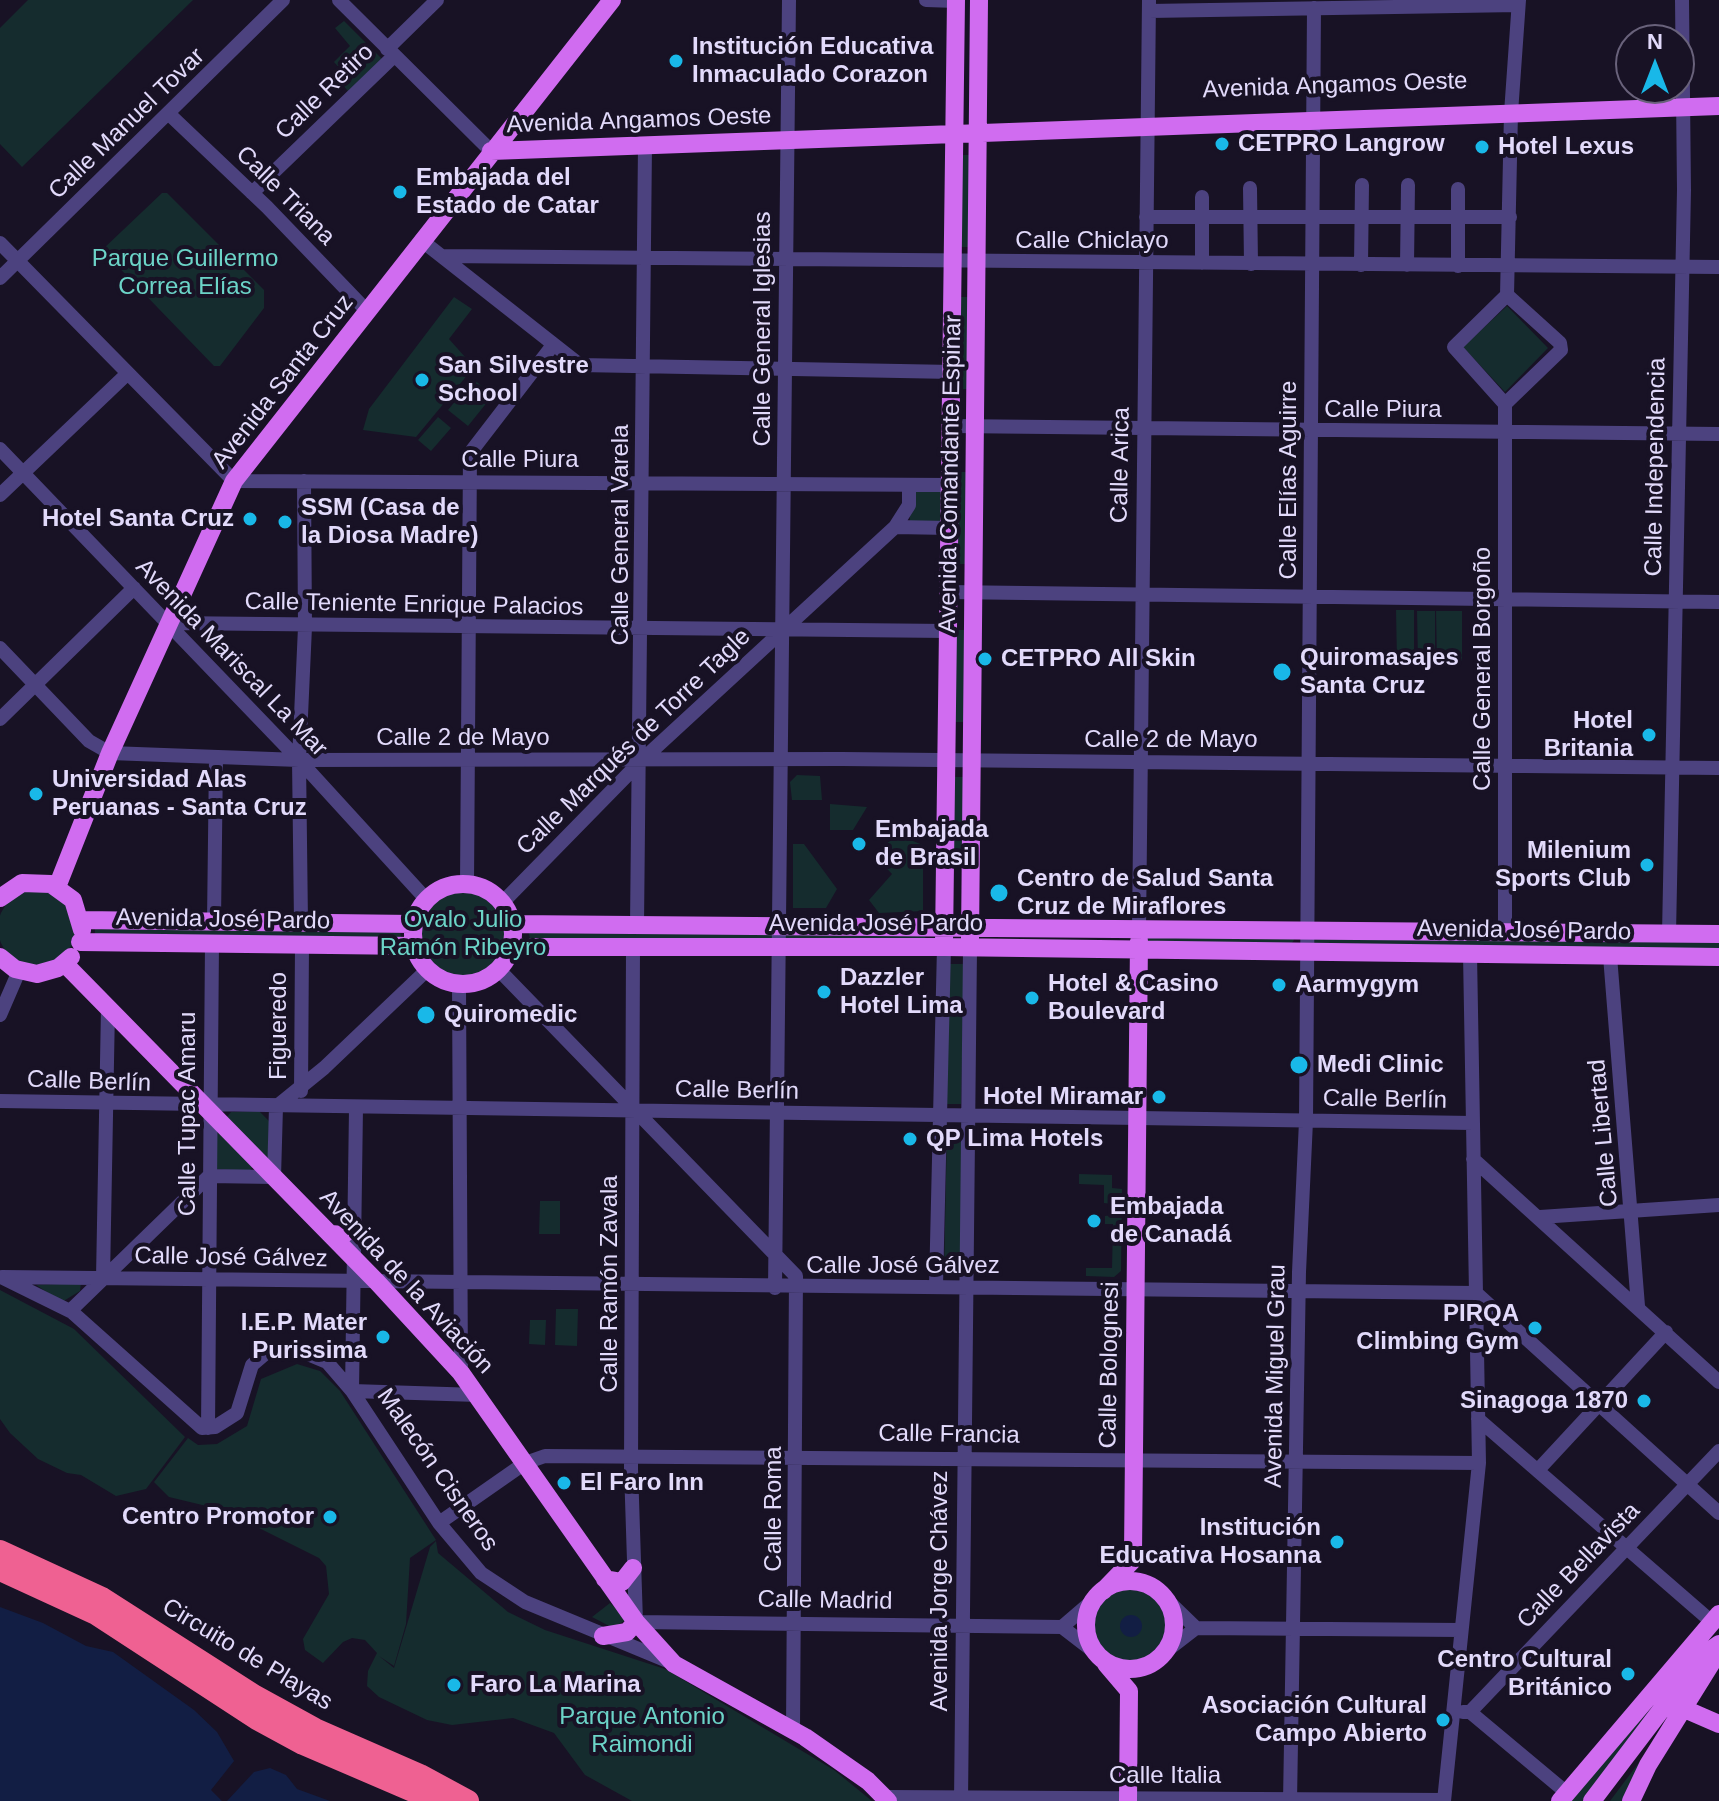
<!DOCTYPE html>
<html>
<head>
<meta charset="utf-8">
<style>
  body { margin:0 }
  #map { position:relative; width:1719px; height:1801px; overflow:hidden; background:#181225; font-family:Arial,sans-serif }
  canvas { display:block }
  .north { position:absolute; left:1615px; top:24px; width:80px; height:80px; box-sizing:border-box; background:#181225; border:2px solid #69627b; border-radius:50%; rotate:0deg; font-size:22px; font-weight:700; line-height:32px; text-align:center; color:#e2dafb }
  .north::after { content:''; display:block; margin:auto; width:28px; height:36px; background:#19b8e8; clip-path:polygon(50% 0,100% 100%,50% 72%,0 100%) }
</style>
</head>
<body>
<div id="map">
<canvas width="1719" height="1801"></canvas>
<div class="north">N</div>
</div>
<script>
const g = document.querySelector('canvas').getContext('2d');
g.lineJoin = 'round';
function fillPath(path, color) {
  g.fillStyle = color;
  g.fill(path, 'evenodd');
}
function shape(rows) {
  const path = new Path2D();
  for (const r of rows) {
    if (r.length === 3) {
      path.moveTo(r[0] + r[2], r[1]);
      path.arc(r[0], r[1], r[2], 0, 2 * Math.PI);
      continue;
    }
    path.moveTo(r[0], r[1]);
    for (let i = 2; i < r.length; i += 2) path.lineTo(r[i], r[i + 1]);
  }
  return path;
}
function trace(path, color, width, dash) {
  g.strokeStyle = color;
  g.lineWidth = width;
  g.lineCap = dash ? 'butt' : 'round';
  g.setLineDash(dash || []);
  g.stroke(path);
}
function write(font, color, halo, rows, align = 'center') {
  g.font = font + ' Arial,sans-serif';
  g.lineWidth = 8;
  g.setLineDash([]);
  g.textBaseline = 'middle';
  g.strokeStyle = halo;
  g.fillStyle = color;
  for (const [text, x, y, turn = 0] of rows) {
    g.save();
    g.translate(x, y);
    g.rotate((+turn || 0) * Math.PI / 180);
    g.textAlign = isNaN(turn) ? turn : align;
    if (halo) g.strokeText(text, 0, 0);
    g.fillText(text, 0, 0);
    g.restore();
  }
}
const green = shape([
  [28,0,193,0,22,167,0,144,0,28],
  [344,21,382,59,348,91,339,81,345,74,334,62,350,46,335,28],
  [957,155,969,155,969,247,956,247],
  [162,193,167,193,264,290,264,308,220,366,214,366,102,250],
  [454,297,472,309,449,339,474,367,416,437,363,430,369,409],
  [956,297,969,297,968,389,955,389],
  [1507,306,1548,348,1505,392,1463,347],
  [473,379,493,395,468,426,448,410],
  [438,417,451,428,431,451,418,440],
  [955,472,967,472,966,564,954,564],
  [910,488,937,488,943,494,942,522,910,525],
  [1396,610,1414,610,1414,661,1397,661],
  [1417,611,1435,611,1435,662,1418,662],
  [1436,611,1462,611,1462,661,1437,661],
  [954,630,966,630,966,722,953,722],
  [797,775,820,776,822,800,792,800,790,782],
  [952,777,964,777,964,868,952,868],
  [830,804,867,807,853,830,830,830],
  [898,835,923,845,923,911,879,913,869,900,892,874,873,854],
  [793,844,804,844,837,889,826,908,793,908],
  [463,934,46],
  [37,928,39],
  [95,921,399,923,401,937,95,934],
  [528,929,926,930,925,942,530,939],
  [1145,934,1293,936,1294,940,1292,943,1148,945],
  [1313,935,1719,937,1719,952,1313,943],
  [948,964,964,964,961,1104,945,1104],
  [231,1112,259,1111,269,1121,269,1156,265,1158,225,1119],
  [214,1129,253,1166,250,1171,215,1169],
  [947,1130,955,1130,955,1139,963,1143,960,1275,944,1275],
  [1079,1174,1112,1175,1112,1188,1122,1189,1121,1271,1114,1277,1086,1276,1086,1268,1112,1268,1113,1224,1105,1224,1105,1216,1112,1215,1112,1204,1104,1203,1104,1185,1079,1184],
  [540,1201,560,1201,560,1234,539,1234],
  [81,1283,80,1291,62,1302,36,1285],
  [0,1290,74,1329,185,1437,146,1489,116,1496,81,1475,67,1473,38,1459,10,1433,0,1419],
  [556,1309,578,1309,577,1346,555,1345],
  [530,1320,546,1320,545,1345,529,1344],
  [297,1364,320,1371,340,1391,436,1540,410,1558,406,1624,394,1666,379,1656,394,1668,430,1547,436,1541,438,1553,508,1612,545,1630,665,1669,834,1770,872,1801,632,1801,585,1775,554,1733,513,1718,452,1725,427,1720,379,1697,367,1686,368,1671,377,1653,365,1640,352,1638,343,1642,323,1663,305,1650,303,1639,329,1594,326,1566,319,1558,223,1510,169,1497,154,1482,188,1438,198,1445,217,1444,247,1426,261,1379],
  [1131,1626,39],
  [610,1603,627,1619,613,1628,592,1617],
  [1655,1704,1587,1801,1568,1801,1626,1737],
  [1658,1737,1622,1801,1610,1801]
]);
const water = shape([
  [0,1607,43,1623,86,1646,113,1652,194,1710,217,1732,234,1761,211,1790,222,1801,0,1801],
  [1131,1626,11],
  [270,1768,286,1775,297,1789,330,1801,227,1801,254,1772]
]);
const minor = shape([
  [339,0,491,151],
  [926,0,956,1],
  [1149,11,1518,5],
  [387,49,437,0],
  [169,114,267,207,367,311],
  [1250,188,1251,264],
  [1458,189,1458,266],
  [252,193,394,56],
  [1146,217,1510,217],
  [421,240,580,365,953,372],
  [0,243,234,481,950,485],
  [442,256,1719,267],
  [1202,263,1202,197],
  [1361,265,1362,185],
  [1407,265,1408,185],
  [0,278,283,0],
  [1507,295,1511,113,1519,0],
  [536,367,580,365],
  [1505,404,1561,350,1560,343,1507,295],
  [1505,404,1454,347,1507,295],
  [952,426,1719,434],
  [0,449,299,760,426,899],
  [0,495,128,373],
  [895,527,949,528],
  [948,592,1719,602],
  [169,623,947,631],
  [0,648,89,741,110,753,299,760,842,759,1719,768],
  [0,719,134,588],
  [467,884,470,453,553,345],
  [502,903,641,761,895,527,909,505,909,485],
  [214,921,216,757],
  [301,923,299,760,305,627,304,481],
  [637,925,645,145],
  [1139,930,1149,0],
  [1505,933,1505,404],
  [1669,934,1684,190,1682,0],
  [633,947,631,1469,636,1622,1062,1627,1097,1654],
  [1610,956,1638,1306],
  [499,970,796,1276,793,1730],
  [459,985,461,1373],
  [0,1015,19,971],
  [301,1091,302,945],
  [0,1101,1473,1123],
  [356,1108,352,1391,478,1395],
  [1473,1159,1719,1382],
  [1540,1217,1719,1205],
  [2,1277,1476,1293,1719,1513],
  [3,1278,72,1312,202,1428,215,1427,237,1413,252,1365,266,1353,303,1352,327,1362,352,1391,439,1523,481,1573,525,1602,670,1662],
  [103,1278,108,1008],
  [936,1286,944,947],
  [775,1288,789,0],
  [70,1311,209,1176,274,1177,276,1107,324,1068,427,970],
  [1478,1419,1712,1622],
  [208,1428,212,943],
  [1538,1470,1666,1332],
  [439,1523,525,1463,545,1456,1479,1463],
  [1164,1597,1196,1628],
  [1062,1627,1098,1596],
  [1165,1652,1196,1628,1461,1630],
  [1463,1712,1470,1712,1567,1793],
  [1470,1712,1719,1451],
  [885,1797,1444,1800],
  [961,1801,970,949],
  [1290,1801,1299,1272,1306,1121,1314,8],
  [1444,1801,1479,1463,1470,954]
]);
const major = shape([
  [491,151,1719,106],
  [463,934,50],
  [57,887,110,753,234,481,612,0],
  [0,898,22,883,51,884,73,900,82,930],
  [81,920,413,924],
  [512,924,1719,934],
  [970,938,979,0],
  [944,941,956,0],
  [80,942,414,946],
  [512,947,944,947,1719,957],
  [0,957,15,969,37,974,58,968,71,957],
  [65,964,377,1282,461,1373,636,1622,674,1664,805,1737,868,1781,888,1801],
  [331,1234,343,1235,354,1225],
  [605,1579,622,1582,633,1568],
  [1130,1625,44],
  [1103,1591,1132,1561,1133,1553,1139,941],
  [603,1636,627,1632,636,1622],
  [1106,1664,1129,1691,1128,1801],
  [1673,1710,1689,1711,1719,1724],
  [1560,1801,1719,1614],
  [1592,1801,1674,1693,1705,1654,1719,1644],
  [1631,1801,1648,1765,1714,1659]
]);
const highway = shape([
  [0,1551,102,1598,255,1696,315,1729,420,1775,468,1801],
  [0,1570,96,1614,257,1719,303,1744,436,1801]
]);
const markers = [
  [676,61,8,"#19b8e8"],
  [1222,144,8,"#19b8e8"],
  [1482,147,8,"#19b8e8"],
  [400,192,8,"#19b8e8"],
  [422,380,8,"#19b8e8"],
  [250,519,8,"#19b8e8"],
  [285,522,8,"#19b8e8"],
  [985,659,8,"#19b8e8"],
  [1282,672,10,"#19b8e8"],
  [1649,735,8,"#19b8e8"],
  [36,794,8,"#19b8e8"],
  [859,844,8,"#19b8e8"],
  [1647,865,8,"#19b8e8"],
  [999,893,10,"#19b8e8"],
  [1279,985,8,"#19b8e8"],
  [824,992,8,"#19b8e8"],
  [1032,998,8,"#19b8e8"],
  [426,1015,10,"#19b8e8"],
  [1299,1065,10,"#19b8e8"],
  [1159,1097,8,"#19b8e8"],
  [910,1139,8,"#19b8e8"],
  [1094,1221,8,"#19b8e8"],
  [1535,1328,8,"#19b8e8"],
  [383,1337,8,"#19b8e8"],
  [1644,1401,8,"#19b8e8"],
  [564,1483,8,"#19b8e8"],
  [330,1517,8,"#19b8e8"],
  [1337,1542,8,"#19b8e8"],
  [1628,1674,8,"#19b8e8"],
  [454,1685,8,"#19b8e8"],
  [1443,1720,8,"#19b8e8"]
];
const poiNames = [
  ["Institución Educativa",692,47],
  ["Inmaculado Corazon",692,75],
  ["CETPRO Langrow",1238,144],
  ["Hotel Lexus",1498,147],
  ["Embajada del",416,178],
  ["Estado de Catar",416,206],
  ["San Silvestre",438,366],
  ["School",438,394],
  ["SSM (Casa de",301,508],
  ["la Diosa Madre)",301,536],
  ["Hotel Santa Cruz",234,519,"right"],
  ["Quiromasajes",1300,658],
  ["Santa Cruz",1300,686],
  ["CETPRO All Skin",1001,659],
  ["Hotel",1633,721,"right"],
  ["Britania",1633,749,"right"],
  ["Universidad Alas",52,780],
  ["Peruanas - Santa Cruz",52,808],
  ["Embajada",875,830],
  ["de Brasil",875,858],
  ["Milenium",1631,851,"right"],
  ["Sports Club",1631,879,"right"],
  ["Centro de Salud Santa",1017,879],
  ["Cruz de Miraflores",1017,907],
  ["Dazzler",840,978],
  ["Hotel Lima",840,1006],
  ["Hotel & Casino",1048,984],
  ["Boulevard",1048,1012],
  ["Aarmygym",1295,985],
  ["Quiromedic",444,1015],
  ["Medi Clinic",1317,1065],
  ["Hotel Miramar",1143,1097,"right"],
  ["QP Lima Hotels",926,1139],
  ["Embajada",1110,1207],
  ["de Canadá",1110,1235],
  ["PIRQA",1519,1314,"right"],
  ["Climbing Gym",1519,1342,"right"],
  ["I.E.P. Mater",367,1323,"right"],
  ["Purissima",367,1351,"right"],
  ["Sinagoga 1870",1628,1401,"right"],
  ["El Faro Inn",580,1483],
  ["Centro Promotor",314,1517,"right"],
  ["Institución",1321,1528,"right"],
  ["Educativa Hosanna",1321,1556,"right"],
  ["Centro Cultural",1612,1660,"right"],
  ["Británico",1612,1688,"right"],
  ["Faro La Marina",470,1685],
  ["Asociación Cultural",1427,1706,"right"],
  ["Campo Abierto",1427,1734,"right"]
];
const streetNames = [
  ["Avenida Angamos Oeste",1335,86,-2],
  ["Calle Retiro",325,92,-44],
  ["Avenida Angamos Oeste",639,121,-2],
  ["Calle Manuel Tovar",127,124,-44],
  ["Calle Triana",285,196,45],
  ["Calle Chiclayo",1092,241],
  ["Calle General Iglesias",763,329,-90],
  ["Avenida Santa Cruz",283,382,-52],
  ["Calle Piura",1383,410],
  ["Calle Piura",520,460],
  ["Calle Arica",1121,465,-89],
  ["Calle Independencia",1656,467,-89],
  ["Avenida Comandante Espinar",951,474,-89],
  ["Calle Elías Aguirre",1289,480,-90],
  ["Calle General Varela",621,535,-90],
  ["Calle Teniente Enrique Palacios",414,605,1],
  ["Avenida Mariscal La Mar",231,658,46],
  ["Calle General Borgoño",1483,669,-90],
  ["Calle 2 de Mayo",463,738],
  ["Calle 2 de Mayo",1171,740],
  ["Calle Marqués de Torre Tagle",634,742,-44],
  ["Avenida José Pardo",223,920,1],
  ["Avenida José Pardo",876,924],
  ["Avenida José Pardo",1524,931,1],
  ["Figueredo",279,1026,-90],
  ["Calle Berlín",89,1082,2],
  ["Calle Berlín",737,1091,1],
  ["Calle Berlín",1385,1100,1],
  ["Calle Tupac Amaru",188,1114,-90],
  ["Calle Libertad",1604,1133,-95],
  ["Calle José Gálvez",231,1258,1],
  ["Calle José Gálvez",903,1266],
  ["Avenida de la Aviación",406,1282,47],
  ["Calle Ramón Zavala",610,1284,-90],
  ["Calle Bolognesi",1110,1365,-89],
  ["Avenida Miguel Grau",1276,1376,-89],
  ["Calle Francia",949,1435,1],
  ["Malecón Cisneros",437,1470,55],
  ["Calle Roma",774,1509,-90],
  ["Calle Bellavista",1579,1566,-46],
  ["Avenida Jorge Chávez",940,1591,-90],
  ["Calle Madrid",825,1601,1],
  ["Circuito de Playas",247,1655,31],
  ["Calle Italia",1165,1776]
];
const parkNames = [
  ["Parque Guillermo",185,259],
  ["Correa Elías",185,287],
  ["Ovalo Julio",463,920],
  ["Ramón Ribeyro",463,948],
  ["Parque Antonio",642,1717],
  ["Raimondi",642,1745]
];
fillPath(green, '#152c2e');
fillPath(water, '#121e44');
trace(minor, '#4c427f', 14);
trace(major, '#d06cf0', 18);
trace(highway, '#ef6192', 22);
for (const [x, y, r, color] of markers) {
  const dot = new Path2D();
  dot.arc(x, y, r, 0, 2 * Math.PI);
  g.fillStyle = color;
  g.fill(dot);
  trace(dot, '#181225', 3);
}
write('bold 24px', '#e2dafb', '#181225', poiNames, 'left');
write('24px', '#e2dafb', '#181225', streetNames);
write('24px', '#6cd4c8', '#181225', parkNames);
</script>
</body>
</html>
